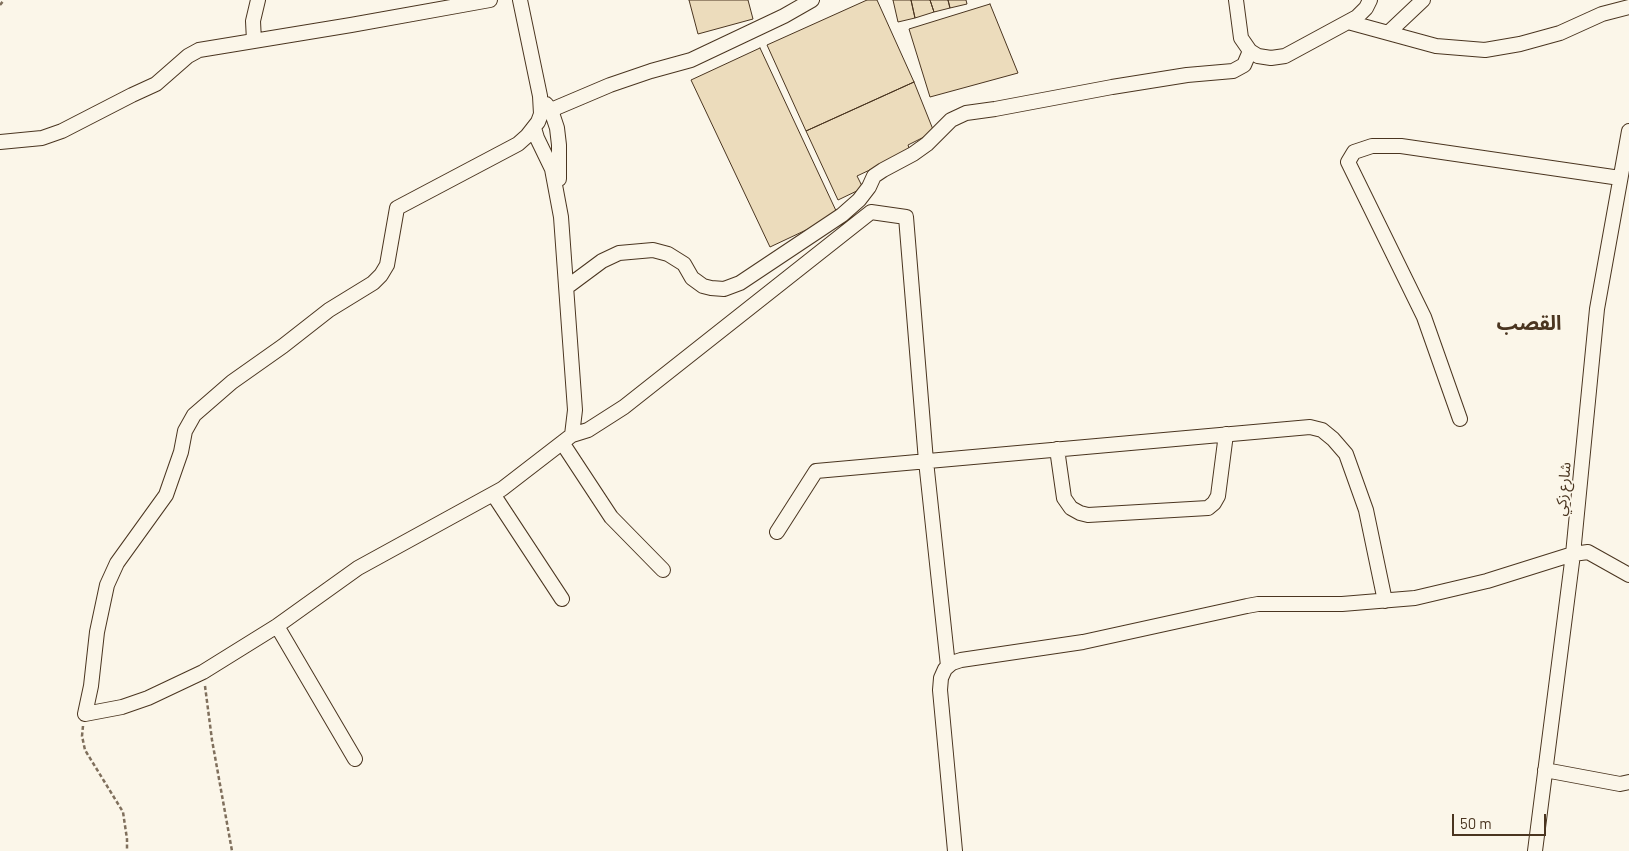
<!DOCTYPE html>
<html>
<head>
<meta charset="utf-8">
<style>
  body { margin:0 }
  #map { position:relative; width:1629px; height:851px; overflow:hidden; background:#fbf6e9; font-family:Barlow,sans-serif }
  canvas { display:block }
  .scale { position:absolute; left:1452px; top:814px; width:94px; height:22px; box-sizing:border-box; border:2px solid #4a3520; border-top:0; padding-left:6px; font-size:15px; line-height:18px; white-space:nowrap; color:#4a3520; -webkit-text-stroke:4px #fbf6e9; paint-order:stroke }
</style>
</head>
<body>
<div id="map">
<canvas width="1629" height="851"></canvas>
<div class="scale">50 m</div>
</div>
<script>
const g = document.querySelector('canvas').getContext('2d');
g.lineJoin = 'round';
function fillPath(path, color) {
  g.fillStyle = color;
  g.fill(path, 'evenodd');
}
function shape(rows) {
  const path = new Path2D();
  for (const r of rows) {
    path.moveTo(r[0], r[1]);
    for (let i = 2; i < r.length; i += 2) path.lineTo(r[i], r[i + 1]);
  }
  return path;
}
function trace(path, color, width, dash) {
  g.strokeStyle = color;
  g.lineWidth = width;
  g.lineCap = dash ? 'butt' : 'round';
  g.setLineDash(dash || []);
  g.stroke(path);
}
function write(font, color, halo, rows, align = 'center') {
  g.font = font + ' Barlow,"Noto Sans Arabic",sans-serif';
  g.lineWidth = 4;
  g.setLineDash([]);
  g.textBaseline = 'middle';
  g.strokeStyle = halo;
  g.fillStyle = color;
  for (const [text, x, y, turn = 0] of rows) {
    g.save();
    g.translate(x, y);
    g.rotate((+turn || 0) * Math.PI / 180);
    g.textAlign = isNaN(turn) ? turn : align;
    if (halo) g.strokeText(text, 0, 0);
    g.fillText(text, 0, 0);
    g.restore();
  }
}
const building = shape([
  [689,0,748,0,753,19,698,34,689,0],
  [867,0,877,0,914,82,806,131,767,45,867,0],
  [893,0,911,0,915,18,898,22,893,0],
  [911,0,930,0,934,12,915,18,911,0],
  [930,0,948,0,950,8,934,12,930,0],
  [948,0,966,0,967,4,950,8,948,0],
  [990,4,1018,73,930,97,909,29,990,4],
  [760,48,838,215,770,247,691,80,760,48],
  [914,82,934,132,908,145,910,151,857,176,863,188,838,200,806,131,914,82]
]);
const path = shape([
  [0,5,4,0],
  [205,686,212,740,232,851],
  [83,726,82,736,85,750,123,812,127,839,127,851]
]);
const minor = shape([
  [520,0,540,96,541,114,538,122,527,136,518,144,397,208,387,265,381,275,373,283,329,310,283,346,232,382,194,415,185,431,181,452,166,495,117,563,107,585,97,632,91,686,85,714,122,707,148,698,203,672,277,626,358,568,502,489,572,435,575,410,561,217,552,169,537,138,534,128],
  [1236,0,1241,38,1250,51,1258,56,1271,58,1285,56,1357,17,1366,8,1370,0],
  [1348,22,1436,46,1485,50,1520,44,1560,33,1602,14,1629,7],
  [1388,33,1423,0],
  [254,41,253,21,258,0],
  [546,104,551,110,557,128,559,145,559,179],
  [551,110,610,85,651,71,691,60,784,16,812,0],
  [0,142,42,138,62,131,132,95,156,84,188,56,199,50,351,25,490,0],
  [567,287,602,261,619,253,653,250,668,254,684,264,692,278,703,286,711,288,724,289,740,283,842,215,859,200,869,187,874,176,883,170,913,154,927,144,951,120,966,113,995,109,1112,87,1187,75,1233,71,1244,65,1250,51],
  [1460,419,1424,317,1348,162,1354,152,1372,146,1401,146,1620,178],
  [572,435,588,430,624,407,871,212,906,217,926,461,948,666],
  [563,444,611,517,663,570],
  [1057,449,1064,498,1071,508,1080,513,1088,515,1208,508,1214,503,1218,496,1226,434],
  [493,494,562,599],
  [777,532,816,471,1310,427,1322,430,1333,439,1346,454,1366,510,1385,601],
  [277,626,355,759],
  [1545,770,1620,784,1629,782],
  [955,851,940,690,941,678,945,669,952,663,961,660,1083,642,1247,606,1258,604,1342,604,1415,598,1487,581,1573,554,1588,552,1629,575],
  [1535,851,1573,554,1597,309,1629,131]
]);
const streetNames = [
  ["شارع زكي",1563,489,-84]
];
const districtNames = [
  ["القصب",1529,323]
];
fillPath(building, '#ecdcbc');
trace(building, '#4a3520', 1);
trace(minor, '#4a3520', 16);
trace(path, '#7f6f5c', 2.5, [4, 2.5]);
trace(minor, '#fbf6e9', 14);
write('15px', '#4a3520', '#fbf6e9', streetNames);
write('bold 20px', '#4a3520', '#fbf6e9', districtNames);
</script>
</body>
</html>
